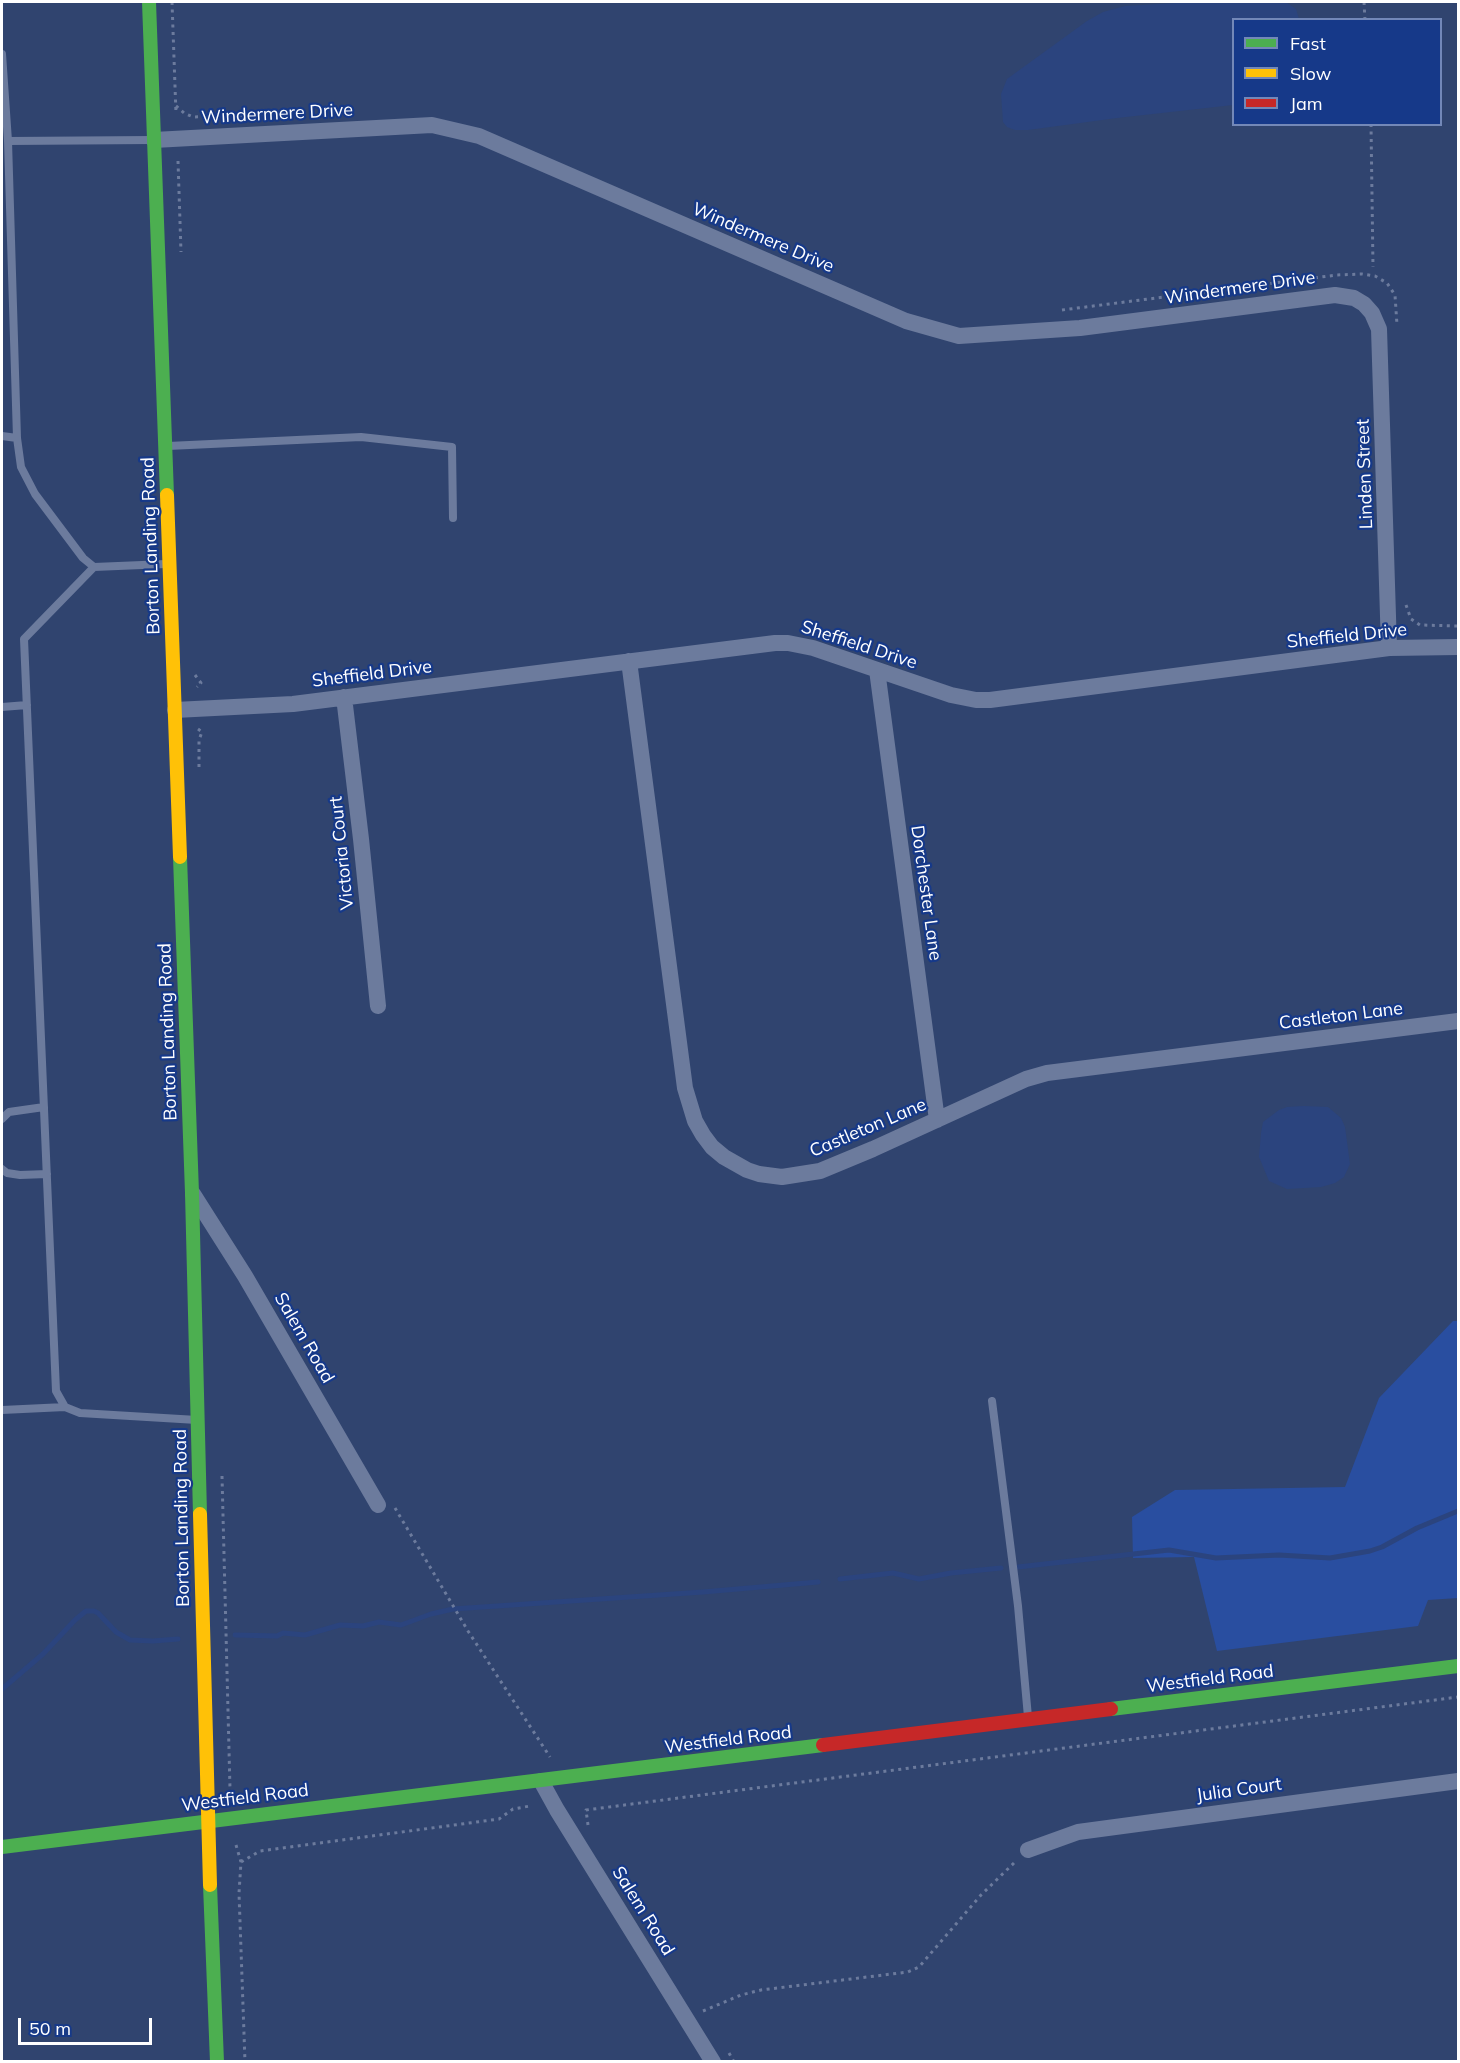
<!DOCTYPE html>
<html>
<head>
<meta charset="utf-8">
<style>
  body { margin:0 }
  #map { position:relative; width:1460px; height:2063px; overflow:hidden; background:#30446f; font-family:Mulish,sans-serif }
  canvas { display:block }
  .frame { position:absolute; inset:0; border:3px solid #fff; pointer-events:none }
  .legend { position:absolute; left:1232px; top:18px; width:210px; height:108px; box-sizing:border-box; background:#163989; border:2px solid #7388b8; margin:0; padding:8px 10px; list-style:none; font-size:18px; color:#fff }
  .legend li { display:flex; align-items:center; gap:12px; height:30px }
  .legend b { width:30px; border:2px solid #7388b8 }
  .scale { position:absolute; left:18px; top:2018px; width:134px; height:27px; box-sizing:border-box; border:3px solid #fff; border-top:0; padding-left:8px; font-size:18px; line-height:21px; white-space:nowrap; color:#fff; -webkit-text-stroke:4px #163989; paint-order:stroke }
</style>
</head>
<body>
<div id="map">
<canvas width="1460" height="2063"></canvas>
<div class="frame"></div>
<ul class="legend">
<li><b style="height:8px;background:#4caf50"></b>Fast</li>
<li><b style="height:8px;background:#ffc107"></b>Slow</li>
<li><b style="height:8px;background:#c62828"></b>Jam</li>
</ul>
<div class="scale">50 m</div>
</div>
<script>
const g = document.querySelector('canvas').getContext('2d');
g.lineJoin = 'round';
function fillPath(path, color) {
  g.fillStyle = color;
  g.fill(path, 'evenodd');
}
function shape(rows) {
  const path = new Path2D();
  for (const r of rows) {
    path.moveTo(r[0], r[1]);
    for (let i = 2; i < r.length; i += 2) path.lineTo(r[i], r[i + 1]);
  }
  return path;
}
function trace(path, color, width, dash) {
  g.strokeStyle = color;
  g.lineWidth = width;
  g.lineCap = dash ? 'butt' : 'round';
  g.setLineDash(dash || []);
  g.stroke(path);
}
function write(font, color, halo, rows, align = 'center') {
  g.font = font + ' Mulish,sans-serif';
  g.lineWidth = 4.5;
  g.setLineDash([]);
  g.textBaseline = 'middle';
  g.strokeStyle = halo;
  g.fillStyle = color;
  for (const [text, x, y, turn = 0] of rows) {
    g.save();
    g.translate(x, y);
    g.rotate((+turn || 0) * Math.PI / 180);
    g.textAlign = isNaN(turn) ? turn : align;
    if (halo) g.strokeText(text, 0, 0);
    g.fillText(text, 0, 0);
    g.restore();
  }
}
const green = shape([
  [1453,1321,1458,1321,1458,1598,1428,1600,1418,1626,1217,1651,1194,1557,1133,1558,1132,1517,1175,1490,1345,1487,1379,1398]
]);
const water = shape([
  [1193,2,1286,2,1296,9,1299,19,1234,20,1233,105,1117,118,1028,130,1015,130,1007,127,1003,122,1001,94,1007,79,1087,21,1103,12,1125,6],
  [1303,1106,1328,1107,1341,1118,1345,1127,1350,1164,1344,1177,1335,1183,1321,1187,1287,1189,1269,1181,1259,1157,1261,1133,1263,1122,1279,1110,1287,1107]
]);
const stream = shape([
  [1018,1567,1169,1550,1216,1558,1279,1555,1330,1558,1370,1551,1382,1547,1417,1528,1458,1511],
  [840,1579,893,1573,919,1579,951,1573,1001,1568],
  [235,1635,277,1636,283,1633,305,1635,340,1625,363,1626,379,1622,401,1625,431,1614,453,1609,703,1592,818,1582],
  [2,1689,43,1654,75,1620,86,1611,94,1611,98,1613,116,1632,130,1640,153,1641,178,1639]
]);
const path = shape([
  [172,2,176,114],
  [1364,2,1365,20],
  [176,106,184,113,193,117,284,114],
  [1371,124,1373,267],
  [178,161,181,252],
  [1062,310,1337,275,1362,274,1375,276,1387,283,1395,295,1397,325],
  [1406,605,1411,619,1420,625,1458,626],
  [195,675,201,683,197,687],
  [198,729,202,732,199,740,199,767],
  [222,1476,230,1789],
  [395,1508,468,1631,550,1757],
  [588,1825,586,1810,1458,1697],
  [236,1845,241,1862,239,1893,245,2062],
  [241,1862,260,1851,499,1819,513,1809,530,1806],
  [703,2011,741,1995,761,1990,908,1972,919,1967,981,1895,1016,1861],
  [729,2053,734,2062]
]);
const lane = shape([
  [2,54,8,141,17,438,21,467,35,494,83,558,94,567,166,564],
  [8,141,152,140],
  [2,436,17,438],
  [168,446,361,437,452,447,453,518],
  [94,567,24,639,56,1391,65,1407,80,1413,197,1420],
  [2,707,27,705],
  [2,1119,9,1112,44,1107],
  [2,1169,7,1173,20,1175,47,1174],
  [992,1401,1018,1606,1028,1717],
  [2,1410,65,1407]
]);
const street = shape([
  [154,140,432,125,479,136,906,321,959,336,1080,328,1335,295,1354,298,1364,304,1372,313,1379,329,1389,648],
  [629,661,685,1088,695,1121,703,1135,712,1147,724,1157,747,1170,759,1174,782,1177,820,1171,873,1149,1026,1079,1047,1073,1458,1021],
  [877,670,937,1120],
  [344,697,361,839,378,1006],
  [175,710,293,704,775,643,788,643,813,648,951,695,976,700,990,700,1389,648,1458,647],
  [193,1194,245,1276,378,1505],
  [541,1781,557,1810,713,2062],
  [1028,1850,1078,1832,1458,1781]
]);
const fast = shape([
  [149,2,167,495],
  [180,857,192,1193,200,1514],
  [1111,1709,1458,1666],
  [2,1847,823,1745],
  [210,1885,217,2062]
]);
const slow = shape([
  [167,495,180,857],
  [200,1514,210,1885]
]);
const jam = shape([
  [823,1745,1111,1709]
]);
const streetNames = [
  ["Windermere Drive",277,114,-3],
  ["Windermere Drive",763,238,23],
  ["Windermere Drive",1240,288,-8],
  ["Linden Street",1365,474,-92],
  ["Borton Landing Road",151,546,-92],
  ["Sheffield Drive",1347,636,-6],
  ["Sheffield Drive",859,645,18],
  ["Sheffield Drive",372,674,-7],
  ["Victoria Court",342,853,-96],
  ["Dorchester Lane",926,893,82],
  ["Castleton Lane",1341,1016,-7],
  ["Borton Landing Road",168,1032,-92],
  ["Castleton Lane",868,1128,-23],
  ["Salem Road",304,1338,60],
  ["Borton Landing Road",182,1518,-91],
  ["Westfield Road",1210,1679,-7],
  ["Westfield Road",728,1740,-7],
  ["Julia Court",1239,1790,-8],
  ["Westfield Road",245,1798,-7],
  ["Salem Road",643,1911,58]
];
fillPath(green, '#294ea0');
fillPath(water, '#2b447e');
trace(stream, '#2b447e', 5);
trace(path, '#6c7b9d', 3, [3, 4.5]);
trace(lane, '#6c7b9d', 8);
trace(street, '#6c7b9d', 16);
trace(fast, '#4caf50', 14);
trace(slow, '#ffc107', 14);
trace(jam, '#c62828', 14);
write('18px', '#fff', '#163989', streetNames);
</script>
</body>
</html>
